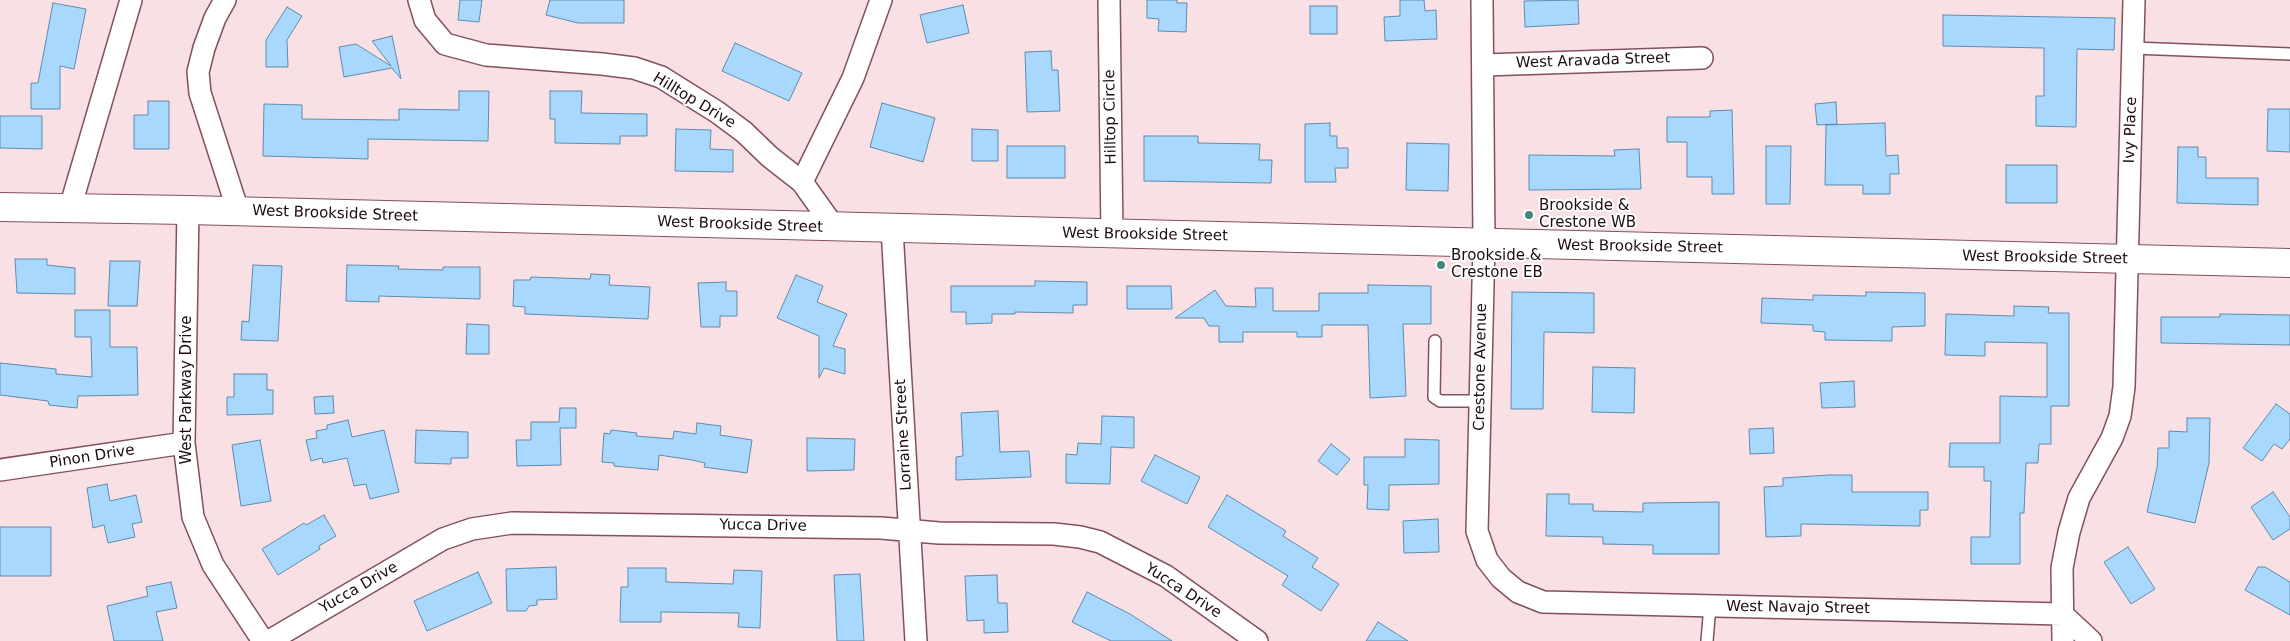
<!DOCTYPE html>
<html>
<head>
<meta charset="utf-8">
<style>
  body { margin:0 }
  canvas { display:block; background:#f9e0e5 }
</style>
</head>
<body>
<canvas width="2290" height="641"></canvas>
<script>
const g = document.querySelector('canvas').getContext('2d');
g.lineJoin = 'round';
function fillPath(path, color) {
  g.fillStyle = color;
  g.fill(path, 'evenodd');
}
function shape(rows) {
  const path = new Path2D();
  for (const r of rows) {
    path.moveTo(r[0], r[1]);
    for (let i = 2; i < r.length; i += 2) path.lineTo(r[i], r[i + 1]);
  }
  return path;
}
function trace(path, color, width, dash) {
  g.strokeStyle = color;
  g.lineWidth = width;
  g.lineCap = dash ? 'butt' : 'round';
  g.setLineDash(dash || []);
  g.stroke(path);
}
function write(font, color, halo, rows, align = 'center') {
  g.font = font + ' "DejaVu Sans",sans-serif';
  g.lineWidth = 4;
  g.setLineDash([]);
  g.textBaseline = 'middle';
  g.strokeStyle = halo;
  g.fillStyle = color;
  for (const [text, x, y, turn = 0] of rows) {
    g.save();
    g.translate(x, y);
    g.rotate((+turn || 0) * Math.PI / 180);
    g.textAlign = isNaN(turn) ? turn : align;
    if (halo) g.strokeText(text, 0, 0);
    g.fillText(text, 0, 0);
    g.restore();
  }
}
const building = shape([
  [460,0,482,0,479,22,458,20,460,0],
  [550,0,624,0,624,23,578,23,546,15,550,0],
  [1147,0,1177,0,1177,3,1187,3,1186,32,1158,31,1159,19,1147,18,1147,0],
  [1400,0,1424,0,1425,11,1436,10,1437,39,1385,41,1384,17,1400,16,1400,0],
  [1578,0,1579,24,1525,27,1524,1,1578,0],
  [53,3,86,9,74,69,60,66,60,109,31,109,31,83,38,83,53,3],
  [963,5,969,33,927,43,920,15,963,5],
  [1310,6,1337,6,1337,34,1310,34,1310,6],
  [287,7,302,16,287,40,288,67,266,67,266,40,287,7],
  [1943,15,2115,18,2114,50,2077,49,2076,127,2036,126,2036,96,2044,96,2044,48,1943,46,1943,15],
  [392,36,401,79,392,68,344,77,339,47,356,44,391,66,372,41,392,36],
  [735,43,802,73,789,101,722,71,735,43],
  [1051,51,1052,70,1058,70,1060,111,1027,112,1025,52,1051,51],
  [459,91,489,91,488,141,368,139,368,159,263,156,264,104,302,105,302,119,399,120,399,109,459,110,459,91],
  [550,91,582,91,581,113,647,114,647,136,620,136,620,144,555,143,555,119,550,119,550,91],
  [148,101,169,101,169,149,134,149,134,115,148,115,148,101],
  [1836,102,1837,124,1817,125,1815,104,1836,102],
  [882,103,935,118,923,162,870,147,882,103],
  [2268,109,2290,109,2290,152,2267,151,2268,109],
  [1732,110,1734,194,1712,194,1712,177,1687,177,1687,142,1667,142,1667,117,1710,117,1710,111,1732,110],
  [0,116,42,116,42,149,0,148,0,116],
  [1330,123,1330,136,1337,136,1337,148,1348,148,1348,168,1335,168,1336,182,1305,182,1305,124,1330,123],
  [1885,123,1886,156,1898,155,1899,174,1890,174,1890,194,1863,194,1863,185,1825,185,1826,125,1885,123],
  [676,129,711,130,710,149,733,150,733,172,675,171,676,129],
  [972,129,998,130,998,161,972,161,972,129],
  [1144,136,1198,136,1198,143,1260,144,1259,160,1272,160,1271,183,1144,181,1144,136],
  [1407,143,1449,144,1448,191,1406,190,1407,143],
  [1007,146,1065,146,1065,178,1007,178,1007,146],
  [1766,146,1791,146,1790,204,1766,204,1766,146],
  [2178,147,2198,147,2198,157,2206,157,2206,178,2258,178,2258,205,2177,203,2178,147],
  [1639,149,1641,189,1529,190,1529,155,1615,156,1614,150,1639,149],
  [2006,165,2057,165,2057,203,2006,203,2006,165],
  [15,259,47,259,47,265,75,268,75,294,17,293,15,259],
  [110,261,140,261,137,306,108,306,110,261],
  [253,265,282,266,278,341,241,340,242,321,249,322,253,265],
  [347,265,399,266,398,269,443,270,443,267,480,267,480,299,379,296,379,302,346,301,347,265],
  [591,274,610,275,609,285,650,287,648,319,525,314,525,307,513,306,514,280,530,280,531,277,590,279,591,274],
  [796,275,823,286,817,302,847,314,833,346,845,349,845,374,824,368,819,378,819,336,777,318,796,275],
  [1035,281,1087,282,1087,305,1073,305,1073,313,1015,312,1015,314,992,314,992,323,966,324,966,312,951,312,951,286,1035,286,1035,281],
  [726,282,726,291,737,291,737,316,720,316,720,327,701,327,698,283,726,282],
  [1368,285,1431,286,1431,324,1403,324,1406,396,1370,398,1368,325,1322,325,1322,337,1297,337,1297,332,1243,332,1243,342,1219,342,1219,326,1209,326,1204,318,1175,318,1215,290,1226,306,1256,307,1255,288,1273,288,1273,311,1319,311,1319,293,1368,293,1368,285],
  [1127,286,1171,286,1172,309,1127,309,1127,286],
  [1512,292,1594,293,1594,333,1544,332,1543,409,1511,409,1512,292],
  [1866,292,1925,293,1925,326,1892,327,1892,341,1825,340,1825,332,1813,331,1813,325,1761,323,1762,298,1813,300,1813,295,1866,296,1866,292],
  [2014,306,2049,307,2048,313,2069,313,2069,406,2051,406,2051,444,2039,444,2038,463,2026,463,2024,513,2020,513,2020,564,1971,564,1971,537,1990,537,1991,481,1984,481,1984,467,1949,467,1950,443,2000,443,2000,396,2047,397,2047,343,1985,342,1985,356,1945,355,1946,314,2014,316,2014,306],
  [75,310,110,310,110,347,137,347,138,395,78,396,77,408,49,405,48,401,0,395,0,363,56,369,56,374,92,377,91,337,75,337,75,310],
  [2220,314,2290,315,2290,345,2161,343,2161,317,2220,317,2220,314],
  [467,324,489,325,489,354,466,354,467,324],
  [1593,367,1635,368,1634,413,1592,412,1593,367],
  [234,374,267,374,267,390,273,390,273,414,227,415,227,397,234,397,234,374],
  [1854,381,1855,407,1822,408,1820,383,1854,381],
  [333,396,334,413,315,414,314,397,333,396],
  [2276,404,2290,414,2290,439,2282,449,2274,444,2262,461,2243,448,2276,404],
  [560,408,576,408,576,428,560,428,561,465,517,466,516,440,531,440,531,422,559,422,560,408],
  [998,411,1000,452,1029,451,1031,477,956,480,956,457,963,456,961,413,998,411],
  [1102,416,1134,417,1134,448,1111,447,1110,484,1066,483,1066,454,1077,455,1078,443,1101,444,1102,416],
  [2187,418,2210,418,2209,463,2195,523,2147,512,2157,468,2158,448,2169,448,2169,431,2187,432,2187,418],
  [348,420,352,437,384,430,399,492,370,499,366,484,354,486,347,458,323,463,322,458,311,461,306,440,317,438,316,431,327,429,327,425,348,420],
  [697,423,721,426,720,435,752,440,747,473,704,467,705,463,692,460,659,455,658,470,614,466,614,463,602,462,604,433,610,434,611,430,637,433,636,436,673,439,674,431,696,434,697,423],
  [1773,428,1774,453,1750,454,1749,429,1773,428],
  [416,430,468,432,468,458,451,458,451,464,415,463,416,430],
  [807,438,855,439,854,470,807,471,807,438],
  [1405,439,1439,440,1439,484,1389,485,1389,510,1367,509,1368,485,1364,485,1364,457,1405,457,1405,439],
  [260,440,271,501,241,506,232,445,260,440],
  [1331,444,1350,459,1337,475,1318,461,1331,444],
  [1155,455,1200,477,1187,504,1141,481,1155,455],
  [1829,475,1852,475,1852,492,1928,492,1928,510,1920,510,1920,526,1801,524,1801,536,1766,537,1764,487,1783,486,1783,478,1829,475],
  [107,484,110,501,136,495,142,522,132,524,135,537,108,543,104,525,93,528,87,488,107,484],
  [2273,492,2290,517,2290,529,2273,540,2251,507,2273,492],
  [1547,494,1569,494,1569,504,1593,504,1593,511,1643,512,1643,503,1719,502,1719,554,1653,554,1653,545,1603,544,1603,537,1546,536,1547,494],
  [1227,495,1286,531,1283,536,1318,558,1312,567,1339,584,1321,611,1282,585,1288,576,1208,527,1227,495],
  [324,515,336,536,319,546,320,549,278,575,262,549,304,523,306,525,324,515],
  [1438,519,1439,552,1404,553,1403,521,1438,519],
  [0,527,51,527,51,576,0,576,0,527],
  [2128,547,2155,589,2131,604,2104,562,2128,547],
  [556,567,557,599,537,600,537,605,529,606,526,611,507,611,506,569,556,567],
  [2258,567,2265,567,2290,582,2290,615,2245,590,2258,567],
  [628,568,666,568,666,582,733,584,734,570,762,571,760,628,738,627,739,613,661,612,661,622,620,622,621,587,628,587,628,568],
  [478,572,492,603,427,631,414,601,478,572],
  [860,574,864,641,837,641,834,575,860,574],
  [997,575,998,603,1007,603,1008,632,984,633,984,620,967,621,965,576,997,575],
  [171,582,177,608,156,612,163,641,114,641,107,606,148,596,146,587,171,582],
  [1087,592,1130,614,1172,641,1111,641,1072,622,1087,592],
  [1378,622,1408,641,1366,641,1378,622]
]);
const lane = shape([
  [2133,48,2290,54],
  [1435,341,1434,397,1440,401,1481,401],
  [1707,641,1710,605]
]);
const street = shape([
  [225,0,215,18,204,48,198,72,200,93,238,211],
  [419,0,425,20,445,44,486,55,602,64,634,68,661,77,717,112,744,132,770,157,802,182,834,227],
  [1109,0,1112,234],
  [1482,0,1484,243,1477,531,1487,560,1501,578,1518,592,1543,602,2062,614,2091,641],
  [1483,65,1702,58],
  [802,182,853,78,881,0],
  [70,208,131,0],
  [188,210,184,443,193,517,213,565,263,641],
  [892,229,916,641],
  [0,470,184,443],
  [269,641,443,539,472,529,512,523,881,528,939,533,1054,534,1080,537,1100,542,1166,576,1257,641],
  [2063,641,2062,568,2069,532,2079,498,2112,438,2120,416,2124,387,2134,0]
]);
const secondary = shape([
  [0,207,188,210,2290,263]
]);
const markers = [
  [1529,215,5,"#42877d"],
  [1441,265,5,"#42877d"]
];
const streetNames = [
  ["West Aravada Street",1593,61,-2],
  ["Hilltop Drive",694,101,31],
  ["Hilltop Circle",1111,117,-91],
  ["Ivy Place",2131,130,-88],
  ["West Brookside Street",335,214,2],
  ["West Brookside Street",740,225,2],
  ["West Brookside Street",1145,235,1],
  ["West Brookside Street",1640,247,1],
  ["West Brookside Street",2045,258,1],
  ["Crestone Avenue",1481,367,-89],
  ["West Parkway Drive",187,390,-90],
  ["Lorraine Street",904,435,-93],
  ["Pinon Drive",92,457,-9],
  ["Yucca Drive",763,526,1],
  ["Yucca Drive",359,588,-30],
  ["Yucca Drive",1183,591,33],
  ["West Navajo Street",1798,608,1]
];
const poiNames = [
  ["Brookside &",1539,206],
  ["Crestone WB",1539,223],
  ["Brookside &",1451,256],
  ["Crestone EB",1451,273]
];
fillPath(building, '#a8d8fd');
trace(building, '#5f8bae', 1);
trace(lane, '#84505e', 14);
trace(street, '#84505e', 24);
trace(secondary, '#84505e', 30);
trace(lane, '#fff', 11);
trace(street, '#fff', 21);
trace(secondary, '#fff', 28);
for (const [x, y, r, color] of markers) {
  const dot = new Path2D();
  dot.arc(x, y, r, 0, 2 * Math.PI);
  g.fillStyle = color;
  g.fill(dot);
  trace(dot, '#fff', 2);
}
write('15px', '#1e0a10', '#fff', streetNames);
write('15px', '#1e0a10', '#fff', poiNames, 'left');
</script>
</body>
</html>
